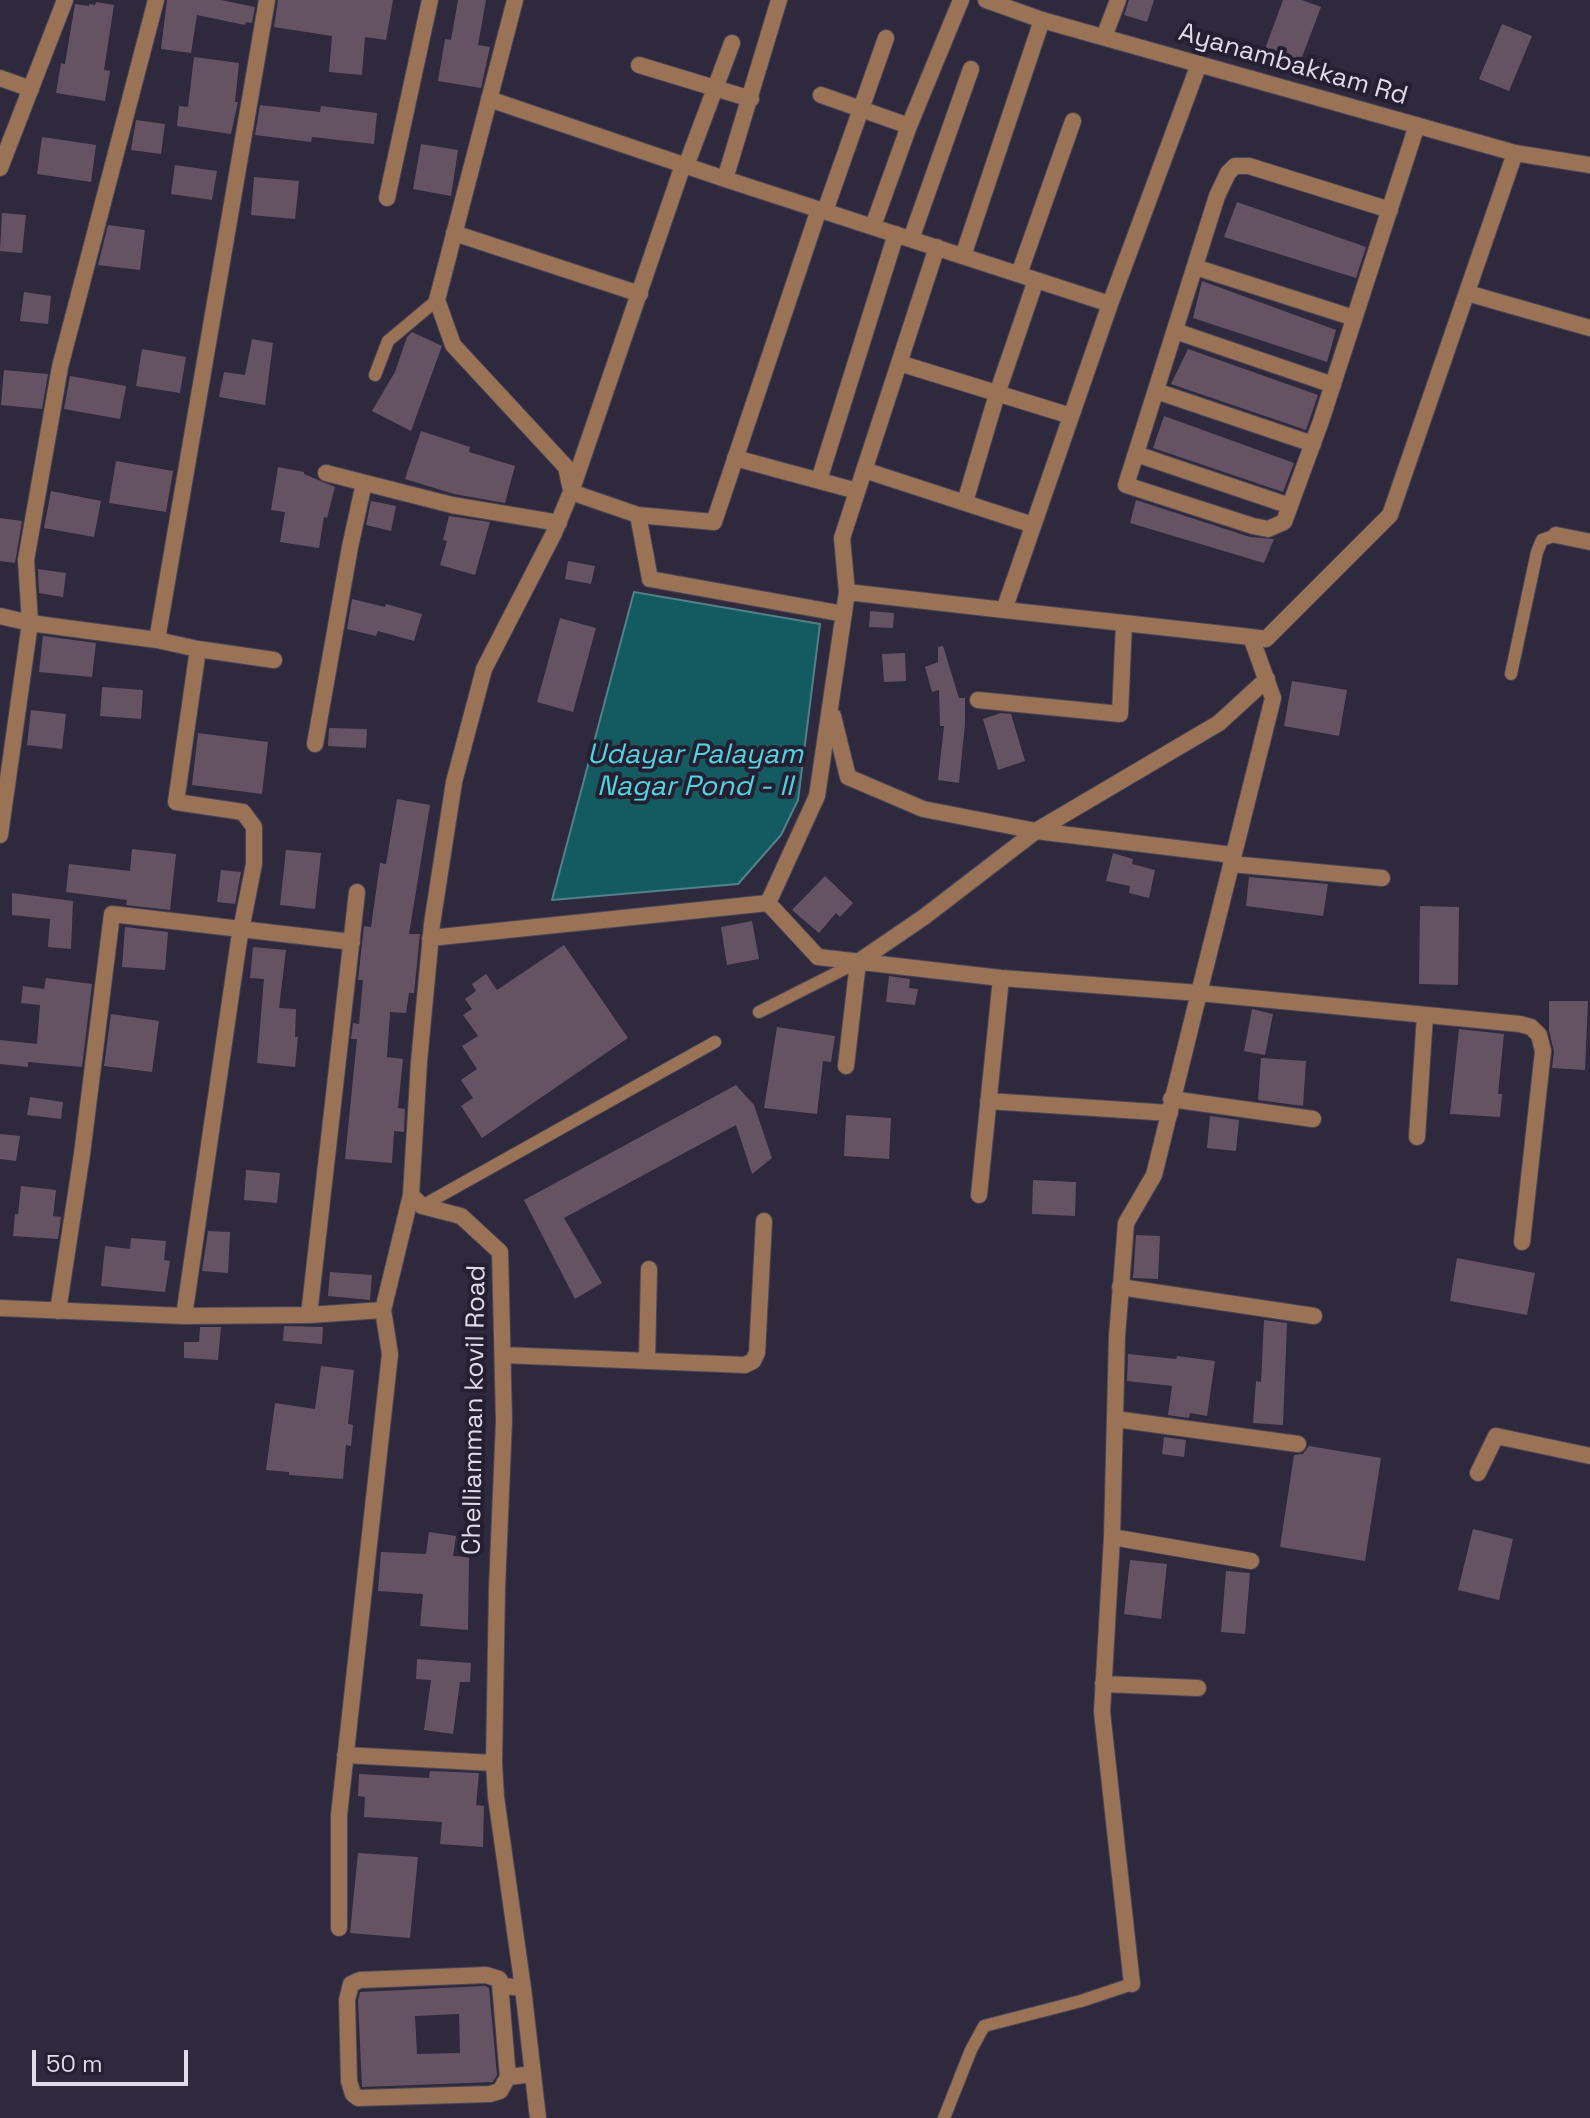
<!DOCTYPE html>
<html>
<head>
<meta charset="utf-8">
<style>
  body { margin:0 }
  #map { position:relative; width:1590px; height:2118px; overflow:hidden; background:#2f293d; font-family:"Space Grotesk",sans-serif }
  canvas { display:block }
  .scale { position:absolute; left:32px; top:2050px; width:156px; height:36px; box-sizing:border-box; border:4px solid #dfdbe8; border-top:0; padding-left:10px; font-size:24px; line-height:28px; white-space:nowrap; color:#dfdbe8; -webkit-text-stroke:6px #251f32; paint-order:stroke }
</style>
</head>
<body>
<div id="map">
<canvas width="1590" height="2118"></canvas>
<div class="scale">50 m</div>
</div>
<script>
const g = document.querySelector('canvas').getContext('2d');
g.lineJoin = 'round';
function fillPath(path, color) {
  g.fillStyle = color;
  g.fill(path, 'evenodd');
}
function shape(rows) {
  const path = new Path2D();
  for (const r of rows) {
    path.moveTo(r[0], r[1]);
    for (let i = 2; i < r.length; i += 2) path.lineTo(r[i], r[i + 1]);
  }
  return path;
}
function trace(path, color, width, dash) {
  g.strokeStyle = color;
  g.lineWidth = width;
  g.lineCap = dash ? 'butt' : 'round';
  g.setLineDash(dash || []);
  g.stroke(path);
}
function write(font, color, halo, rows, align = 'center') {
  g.font = font + ' "Space Grotesk",sans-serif';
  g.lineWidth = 8;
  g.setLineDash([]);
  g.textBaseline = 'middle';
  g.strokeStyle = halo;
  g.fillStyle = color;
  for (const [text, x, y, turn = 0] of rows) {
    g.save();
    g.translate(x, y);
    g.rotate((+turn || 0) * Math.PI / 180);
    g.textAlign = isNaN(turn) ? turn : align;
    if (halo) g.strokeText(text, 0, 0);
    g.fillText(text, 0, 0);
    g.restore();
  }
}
const water = shape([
  [634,592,820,624,798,800,781,835,738,884,552,900,634,592]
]);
const building = shape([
  [167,0,221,0,255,7,252,23,246,22,245,25,197,15,191,53,161,49],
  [278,0,393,0,386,40,365,37,362,75,329,72,332,36,274,27],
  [458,0,486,0,478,45,490,47,481,88,438,81,445,39,451,40],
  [1129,0,1154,0,1147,22,1124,15],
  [1283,0,1302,0,1321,7,1299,65,1264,52],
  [96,2,114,5,104,70,110,71,105,101,56,93,61,63,65,64,75,4,89,6,89,4,95,5],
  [1502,24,1532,36,1509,91,1479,79],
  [194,57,239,63,235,102,238,102,231,134,177,126,179,106,188,107],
  [260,105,320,112,321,106,377,113,374,144,312,137,311,142,255,135],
  [136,120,165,124,161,154,131,150],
  [42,137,96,145,91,182,37,174],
  [421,144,458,150,451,196,413,189],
  [175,165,217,171,212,200,171,194],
  [254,177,299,181,295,219,251,215],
  [1237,202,1366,247,1356,278,1224,237],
  [2,213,26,215,22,253,0,251],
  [108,225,145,230,140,270,98,265],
  [1202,281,1336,330,1327,362,1193,318],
  [24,292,51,296,48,324,20,321],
  [412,332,442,346,411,431,372,411,395,372,407,337],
  [252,339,273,343,265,405,219,397,224,372,245,375],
  [142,349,186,357,180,393,136,386],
  [1188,349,1318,395,1306,430,1171,384],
  [4,370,48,374,42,409,1,405],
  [70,376,126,386,120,419,64,409],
  [1164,416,1294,463,1283,492,1153,448],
  [421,431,470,447,469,452,515,466,505,503,454,494,405,479],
  [116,461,173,471,166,512,109,503],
  [278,467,304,472,304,474,335,487,327,518,324,517,319,548,280,542,285,512,271,510],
  [51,491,101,501,94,537,44,528],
  [1136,500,1250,537,1274,539,1264,563,1130,523],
  [371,501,396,506,391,531,366,525],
  [449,516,490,522,475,575,440,565,447,541,443,540],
  [0,518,22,521,15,563,0,561],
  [568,561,595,566,591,584,565,579],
  [38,569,66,573,63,597,39,593],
  [352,599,385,607,386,604,422,614,414,641,378,631,376,636,347,629],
  [870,611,894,613,893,628,869,627],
  [560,618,596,628,573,712,537,702],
  [43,636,96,643,92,677,39,672],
  [943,646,959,698,965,698,965,724,959,783,938,780,944,726,940,726,939,690,932,692,925,667,938,662,938,647],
  [905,653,906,681,884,682,882,654],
  [1292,681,1347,690,1339,736,1284,726],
  [102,687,143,690,141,719,100,716],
  [31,710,66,714,62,749,27,745],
  [1001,713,1011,714,1025,761,998,770,983,719],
  [329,728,367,729,366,748,328,746],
  [198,733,268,742,262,794,192,785],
  [397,799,430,805,409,934,420,934,414,993,409,993,406,1013,390,1012,387,1057,403,1059,398,1108,405,1109,404,1132,394,1131,392,1163,345,1159,357,1039,351,1039,353,1023,359,1024,363,980,358,980,364,926,371,927,380,863,386,864],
  [132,849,176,854,170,910,126,905,127,900,66,892,69,864,130,871],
  [286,850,321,853,315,909,280,905],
  [1113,853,1133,859,1132,864,1155,870,1149,898,1129,893,1130,886,1106,881],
  [221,870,241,872,235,904,217,902],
  [825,876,853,903,840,917,836,913,819,933,792,910],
  [1249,877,1328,884,1323,916,1246,906],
  [12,893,73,901,71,949,48,947,50,919,12,915],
  [1420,906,1459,907,1458,985,1419,984],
  [752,921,759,959,727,965,721,927],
  [125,927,168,932,165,970,122,967],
  [564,945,628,1038,482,1138,461,1106,473,1098,461,1080,477,1069,462,1046,478,1036,463,1015,472,1009,465,999,476,991,472,984,486,974,497,990],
  [253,947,286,950,279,1008,296,1009,295,1037,298,1037,295,1067,257,1063,264,979,250,978],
  [889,976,910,979,909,988,918,989,915,1005,886,1002],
  [46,978,92,984,82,1067,28,1062,28,1067,0,1064,0,1040,37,1044,40,1005,21,1003,23,986,44,989],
  [1549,1001,1588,1001,1585,1070,1552,1068,1554,1052,1549,1030],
  [1252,1009,1273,1014,1265,1055,1244,1051],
  [111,1014,159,1021,152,1072,104,1066],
  [777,1027,835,1036,831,1062,823,1061,817,1114,764,1108],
  [1459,1029,1504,1034,1498,1094,1502,1094,1500,1117,1450,1114],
  [1261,1058,1306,1061,1303,1106,1258,1100],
  [736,1085,754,1105,772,1158,752,1174,736,1125,564,1218,602,1283,575,1299,524,1200],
  [30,1097,63,1102,61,1119,27,1115],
  [846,1115,891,1118,889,1159,844,1156],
  [1210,1116,1239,1120,1236,1151,1207,1148],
  [0,1134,20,1136,16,1161,0,1159],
  [246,1170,280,1173,277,1203,244,1200],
  [1033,1180,1076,1182,1075,1216,1032,1214],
  [21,1186,56,1190,53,1216,61,1217,58,1239,13,1236,15,1214,18,1214],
  [208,1231,230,1232,228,1273,202,1271],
  [1136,1235,1160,1236,1158,1279,1133,1278],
  [131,1238,166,1241,164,1260,170,1261,165,1292,101,1286,105,1246,130,1249],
  [1457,1258,1535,1273,1527,1315,1450,1301],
  [330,1272,372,1275,370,1300,328,1296],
  [1264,1320,1287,1323,1283,1425,1253,1423,1256,1381,1261,1382],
  [284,1326,323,1327,322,1344,283,1341],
  [200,1327,221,1327,218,1360,184,1358,184,1342,199,1342],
  [1128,1354,1176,1359,1177,1356,1215,1361,1207,1416,1190,1413,1189,1418,1168,1415,1172,1386,1127,1381],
  [321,1366,354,1370,348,1424,353,1425,351,1446,346,1445,343,1479,289,1475,289,1472,266,1470,275,1403,315,1409],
  [1164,1437,1186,1440,1184,1457,1162,1454],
  [1309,1446,1381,1458,1365,1561,1280,1547,1294,1455,1303,1454],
  [1473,1529,1513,1539,1499,1600,1458,1590],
  [429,1532,456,1536,453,1556,469,1557,468,1630,420,1626,423,1594,378,1591,381,1552,426,1554],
  [1130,1560,1167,1564,1161,1619,1124,1614],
  [1226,1571,1250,1573,1245,1634,1221,1632],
  [417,1659,471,1663,470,1682,460,1682,453,1734,424,1730,431,1680,416,1679],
  [430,1771,479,1773,476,1805,484,1806,483,1847,440,1844,442,1822,364,1817,365,1797,358,1796,359,1774,429,1778],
  [358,1853,418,1857,410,1938,350,1933],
  [485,1986,489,1988,497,2075,493,2082,362,2087,358,2001,360,1992],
  [459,2014,460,2053,417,2054,415,2016]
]);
const service = shape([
  [375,375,388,341,437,300],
  [1511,674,1537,552,1542,540,1556,535],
  [759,1012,858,962],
  [422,1206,715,1042],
  [944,2118,971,2050,984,2026,1081,2001,1132,1984]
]);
const minor = shape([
  [515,0,437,300,453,345,566,467,571,490],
  [1104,37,1118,0],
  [639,65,751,99],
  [0,78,31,89],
  [821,95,909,126],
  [489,99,725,179,1110,304],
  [686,166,732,43],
  [0,168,65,0],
  [725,179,779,0],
  [387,198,430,0],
  [1390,210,1249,166,1235,166,1228,173,1217,196,1126,485,1253,526,1268,529,1284,522,1321,421,1417,125],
  [825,211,886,38],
  [873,226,909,126,961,0],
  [454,233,640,294],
  [911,239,971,69],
  [963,256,1042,20],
  [1195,267,1354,318],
  [1019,274,1073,121],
  [1467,293,1590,328],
  [1175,331,1333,385],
  [899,363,1071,416],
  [1156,391,1313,444],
  [1136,454,1290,506],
  [735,458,857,491],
  [864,470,1033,525],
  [326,473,452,505,559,523],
  [819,480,896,234],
  [571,492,638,515,650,579,844,614],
  [965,502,997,394,1036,280],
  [638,515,714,522,819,209],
  [1556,535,1590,542],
  [847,592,842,538,937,247],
  [1004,610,1110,304,1199,64],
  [0,616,30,623,157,640,267,0],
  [1251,637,1273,698,1199,993,1001,978,818,957,768,903,817,796,847,592,1004,610,1124,623,1251,637,1266,639,1390,515,1515,153],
  [157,640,198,649,274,660],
  [978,700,1120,714,1124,623],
  [833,716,848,777,923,809,1036,831,1233,855],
  [315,744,350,547,364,483],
  [0,835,30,623,26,560,60,367,156,0],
  [1231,864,1382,878],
  [430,938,768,903],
  [846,1066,858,962,924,917,1036,831,1219,723,1267,679],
  [1171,1099,1313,1119],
  [988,1101,1170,1113],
  [1417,1137,1425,1015],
  [979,1195,1001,978],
  [1120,1287,1314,1316],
  [0,1308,184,1316,309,1315,383,1310,411,1195],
  [58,1311,82,1154,112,914,352,942],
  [309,1315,357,892],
  [184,1316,239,940,254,864,254,827,243,812,176,802,198,649],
  [503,1355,745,1365,753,1361,757,1353,764,1221],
  [647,1361,649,1269],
  [1115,1419,1298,1444],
  [1478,1473,1496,1436,1590,1456],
  [1112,1537,1251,1561],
  [1103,1684,1198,1688],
  [345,1755,494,1763],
  [339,1928,339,1815,390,1354,383,1310],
  [500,1984,508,2077],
  [1132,1984,1102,1712,1112,1537,1117,1336,1126,1223,1154,1175,1199,993,1520,1024,1531,1027,1539,1035,1543,1051,1522,1242],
  [523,1988,503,1986,499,1979,486,1975,360,1980,351,1984,347,2000,349,2081,353,2094,358,2098,490,2094,500,2091,508,2077,533,2074],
  [538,2118,523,1988,496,1797,494,1763,497,1588,504,1421,500,1252,461,1216,422,1206,411,1195,419,1062,432,924,454,782,484,669,554,533,571,492,683,165]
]);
const tertiary = shape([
  [986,0,1042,20,1515,153,1590,165]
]);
const streetNames = [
  ["Ayanambakkam Rd",1293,65,16],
  ["Chelliamman kovil Road",475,1410,-89]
];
const waterNames = [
  ["Udayar Palayam",695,755],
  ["Nagar Pond - II",695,787]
];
fillPath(water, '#145b61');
trace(water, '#51818a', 2);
fillPath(building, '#655364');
trace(service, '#4b4558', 14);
trace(minor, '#4b4558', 18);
trace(tertiary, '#4b4558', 18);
trace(service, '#9a7256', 12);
trace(minor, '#9a7256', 16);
trace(tertiary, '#9a7256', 16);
write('26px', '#dfdbe8', '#251f32', streetNames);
write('italic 28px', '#51d3e0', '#251f32', waterNames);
</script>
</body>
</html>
